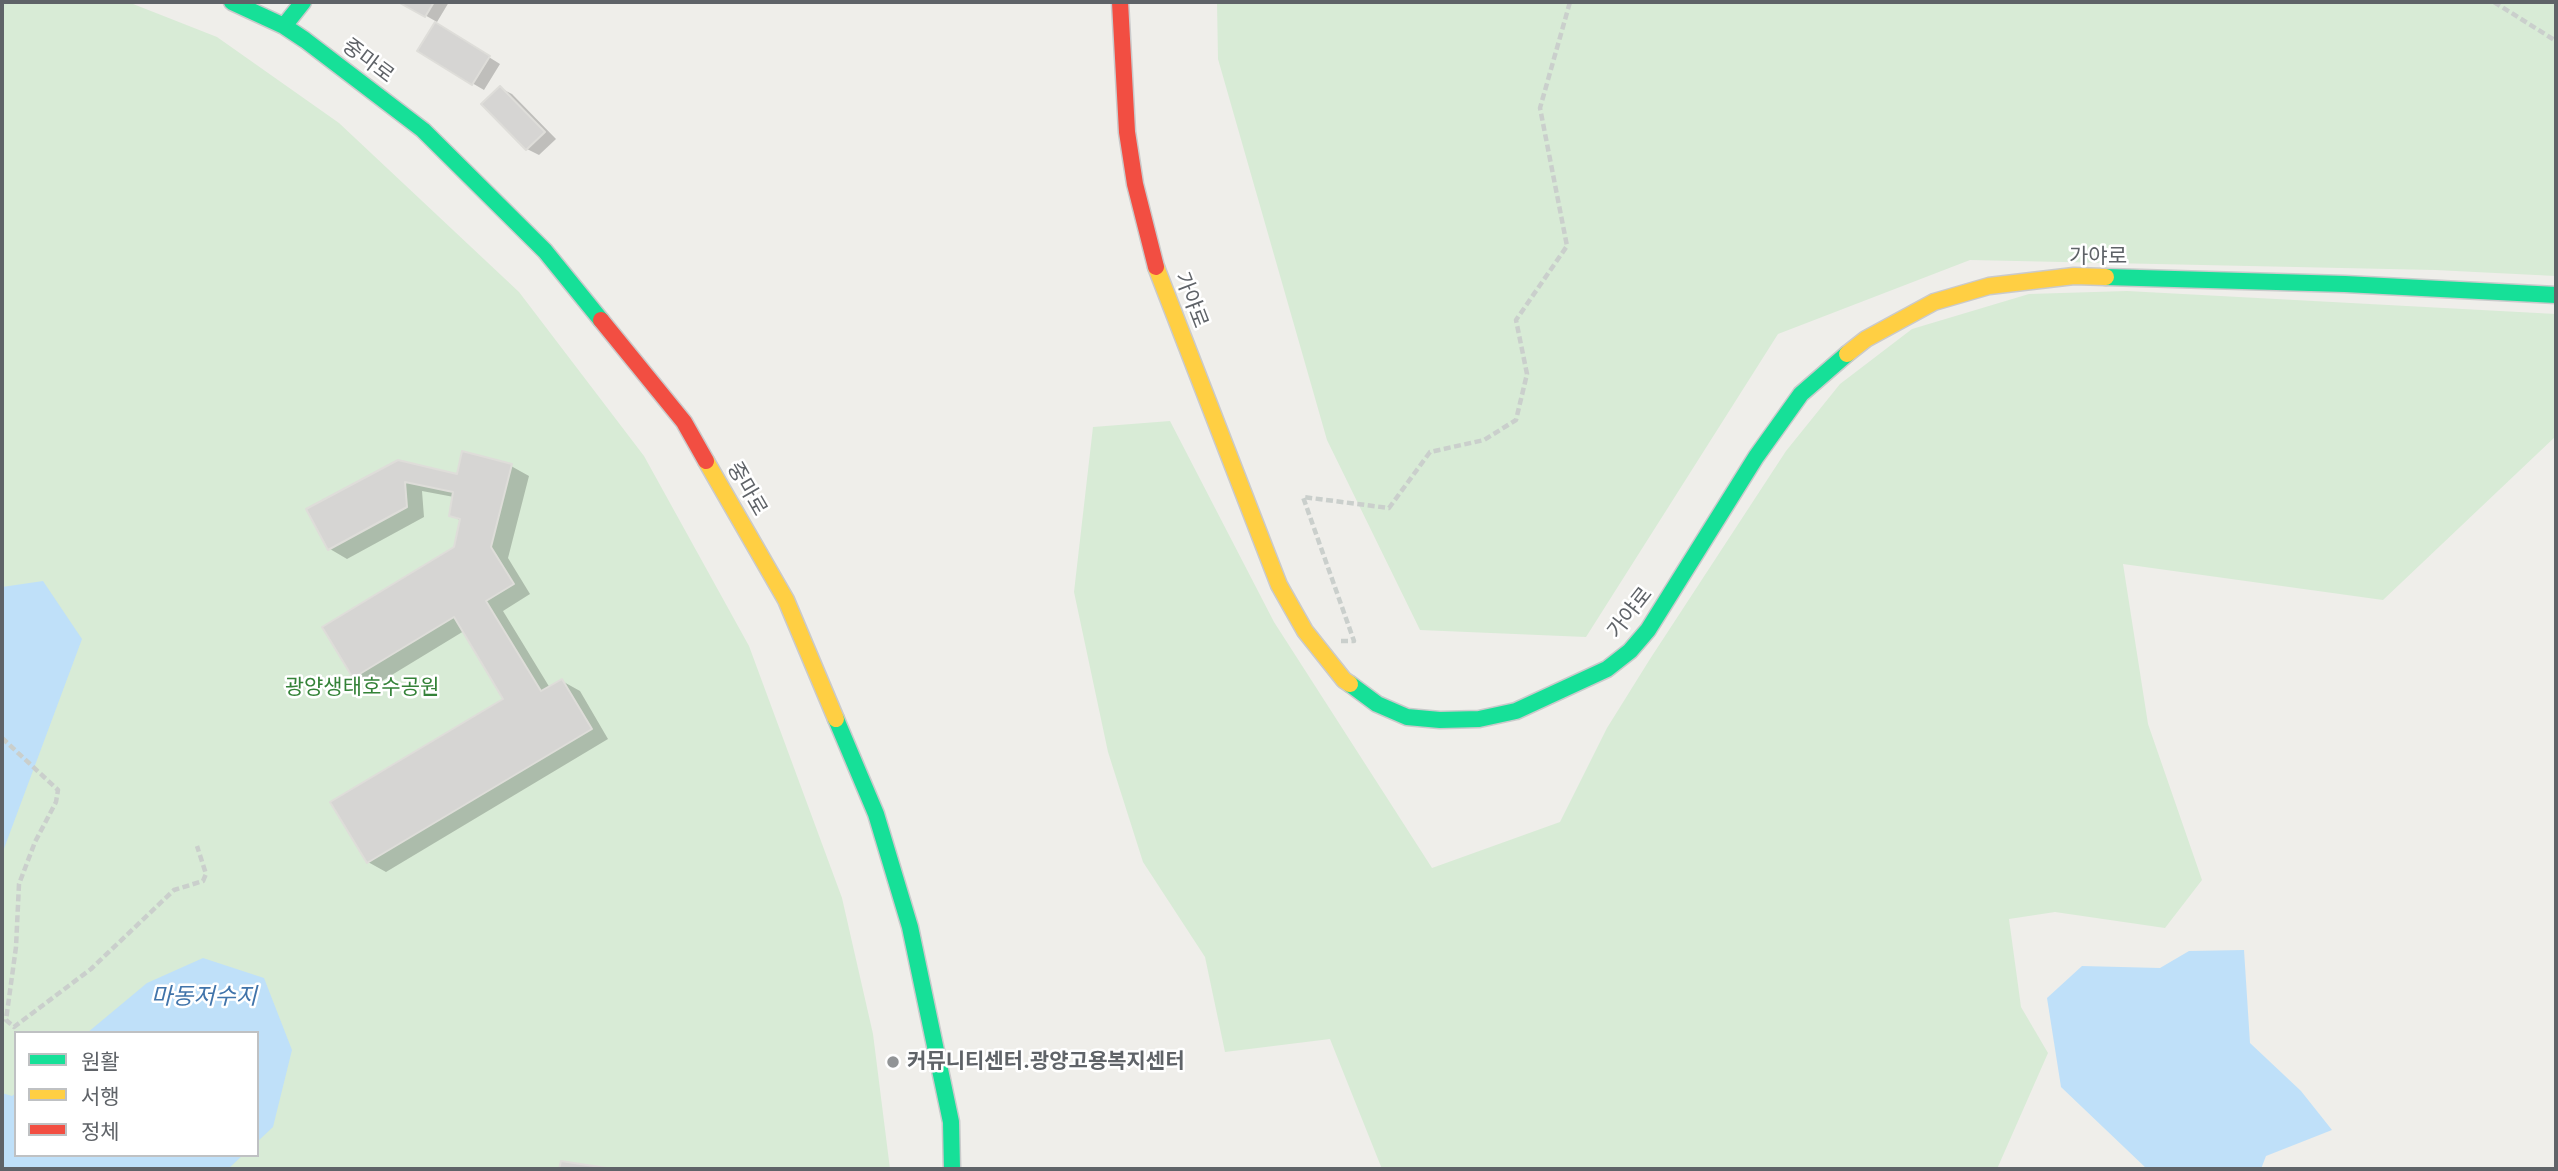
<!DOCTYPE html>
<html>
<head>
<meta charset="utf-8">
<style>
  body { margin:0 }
  #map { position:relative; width:2558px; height:1171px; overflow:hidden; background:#efeeea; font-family:Inter,"Noto Sans KR",sans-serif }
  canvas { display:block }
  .frame { position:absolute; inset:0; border:4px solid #5f6368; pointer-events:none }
  .legend { position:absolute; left:14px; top:1031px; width:245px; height:126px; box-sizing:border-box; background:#fff; border:2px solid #bfc1c3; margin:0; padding:9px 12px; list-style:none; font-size:21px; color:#5f6368 }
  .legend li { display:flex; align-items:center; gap:14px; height:35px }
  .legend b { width:35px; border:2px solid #bfc1c3 }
</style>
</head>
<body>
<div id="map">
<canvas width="2558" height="1171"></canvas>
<div class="frame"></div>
<ul class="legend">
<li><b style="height:9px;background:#16e098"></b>원활</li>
<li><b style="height:9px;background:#ffcf43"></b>서행</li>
<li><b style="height:9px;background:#f24e42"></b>정체</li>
</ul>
</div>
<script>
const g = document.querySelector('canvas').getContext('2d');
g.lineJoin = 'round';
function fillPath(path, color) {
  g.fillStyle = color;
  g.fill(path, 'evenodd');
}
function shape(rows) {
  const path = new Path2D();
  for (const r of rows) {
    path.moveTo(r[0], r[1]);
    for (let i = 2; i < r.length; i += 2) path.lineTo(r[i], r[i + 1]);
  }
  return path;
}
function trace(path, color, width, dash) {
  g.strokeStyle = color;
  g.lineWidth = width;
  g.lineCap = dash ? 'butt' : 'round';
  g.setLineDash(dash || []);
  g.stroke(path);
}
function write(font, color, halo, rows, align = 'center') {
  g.font = font + ' Inter,"Noto Sans KR",sans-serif';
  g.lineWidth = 5;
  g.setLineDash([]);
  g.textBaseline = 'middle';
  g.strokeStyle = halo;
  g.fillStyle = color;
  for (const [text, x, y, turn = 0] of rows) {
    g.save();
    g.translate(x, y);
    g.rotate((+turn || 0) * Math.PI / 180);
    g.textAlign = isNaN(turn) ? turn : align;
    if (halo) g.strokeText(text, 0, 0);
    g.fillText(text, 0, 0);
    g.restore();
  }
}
const green = shape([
  [2,2,128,2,217,37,339,123,519,292,644,456,749,646,842,898,873,1034,890,1169,2,1169],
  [16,1033,257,1033,257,1155,16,1155],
  [1217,2,2556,2,2556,276,2435,270,1970,260,1778,334,1586,637,1420,630,1327,440,1218,59],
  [2127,291,2556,314,2556,436,2383,600,2123,564,2148,724,2202,880,2165,928,2055,912,2009,919,2021,1007,2048,1053,1997,1169,1382,1169,1330,1039,1225,1052,1205,957,1143,862,1108,752,1074,592,1093,427,1170,421,1274,622,1432,868,1560,822,1607,728,1650,659,1786,451,1840,384,1912,329,2029,294]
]);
const water = shape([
  [43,581,82,639,2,854,2,587],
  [2244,950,2250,1043,2301,1091,2332,1130,2266,1156,2261,1169,2147,1169,2061,1087,2047,998,2082,966,2160,968,2189,951],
  [203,958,264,978,292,1050,273,1127,257,1142,257,1033,87,1033,147,983],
  [2,1093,12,1096,16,1093,16,1155,243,1155,228,1169,2,1169]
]);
const shadow = shape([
  [402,2,449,2,437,22],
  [447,31,500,64,484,90,472,83],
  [500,88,512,94,556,139,539,155,527,149],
  [398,461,458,476,511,466,529,476,508,558,530,594,503,611,550,688,562,681,580,691,608,739,386,872,368,862,505,699,464,631,372,687,354,677,456,548,461,521,451,515,454,497,422,491,424,517,347,559,330,549]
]);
const building = shape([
  [398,2,434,2,425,17,398,2],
  [435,22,490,56,472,85,417,51,435,22],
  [500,86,545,132,526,150,481,104,500,86],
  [462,451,512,464,491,547,514,584,486,601,541,691,562,679,592,729,367,863,330,802,503,699,454,617,353,678,322,627,454,547,460,519,449,516,453,492,405,482,407,507,328,550,306,509,398,460,457,474,462,451],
  [561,1161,613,1169,559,1169,561,1161]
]);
const path = shape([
  [2494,2,2556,41],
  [1341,641,1354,641,1303,497,1389,508,1430,452,1484,440,1516,420,1527,374,1516,320,1567,246,1540,108,1570,2],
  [2,738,58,790,56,802,35,842,19,884,16,947,6,1020,14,1027,91,969,174,890,203,881,206,874,197,846]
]);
const fast = shape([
  [232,2,284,26,305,40,423,130,545,251,601,320],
  [284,26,303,2],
  [2106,277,2345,284,2556,295],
  [1350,684,1377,704,1407,717,1440,720,1479,719,1516,711,1607,669,1630,651,1648,630,1756,457,1801,394,1847,354],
  [836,719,876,814,910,927,951,1122,952,1169]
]);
const slow = shape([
  [1156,267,1279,585,1305,631,1344,680,1350,684],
  [1847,354,1866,339,1934,302,1989,286,2074,276,2106,277],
  [706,461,786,600,836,719]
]);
const jam = shape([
  [1120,2,1127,132,1135,184,1156,267],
  [601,320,684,422,706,461]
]);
const markers = [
  [893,1062,7,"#919496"]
];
const streetNames = [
  ["중마로",368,61,37],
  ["가야로",2098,257],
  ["가야로",1191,300,69],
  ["중마로",747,489,60],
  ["가야로",1630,613,-52]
];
const parkNames = [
  ["광양생태호수공원",362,688]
];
const poiNames = [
  ["커뮤니티센터.광양고용복지센터",907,1062]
];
const waterNames = [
  ["마동저수지",204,997]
];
fillPath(green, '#d8ebd6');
fillPath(water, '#bfe0f9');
fillPath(shadow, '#0003');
fillPath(building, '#d6d5d3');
trace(building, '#deddd9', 2);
trace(fast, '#cacacb', 19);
trace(slow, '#cacacb', 19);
trace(jam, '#cacacb', 19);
trace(path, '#cacfcc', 4.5, [7, 3.5]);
trace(fast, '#16e098', 16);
trace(slow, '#ffcf43', 16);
trace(jam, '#f24e42', 16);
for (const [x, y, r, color] of markers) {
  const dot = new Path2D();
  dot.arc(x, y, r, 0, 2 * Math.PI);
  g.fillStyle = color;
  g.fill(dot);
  trace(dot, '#fff', 2.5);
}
write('21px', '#5f6368', '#fff', streetNames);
write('21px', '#348238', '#fff', parkNames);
write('bold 21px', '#5f6368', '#fff', poiNames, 'left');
write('italic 23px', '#4174aa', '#fff', waterNames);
</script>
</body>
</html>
